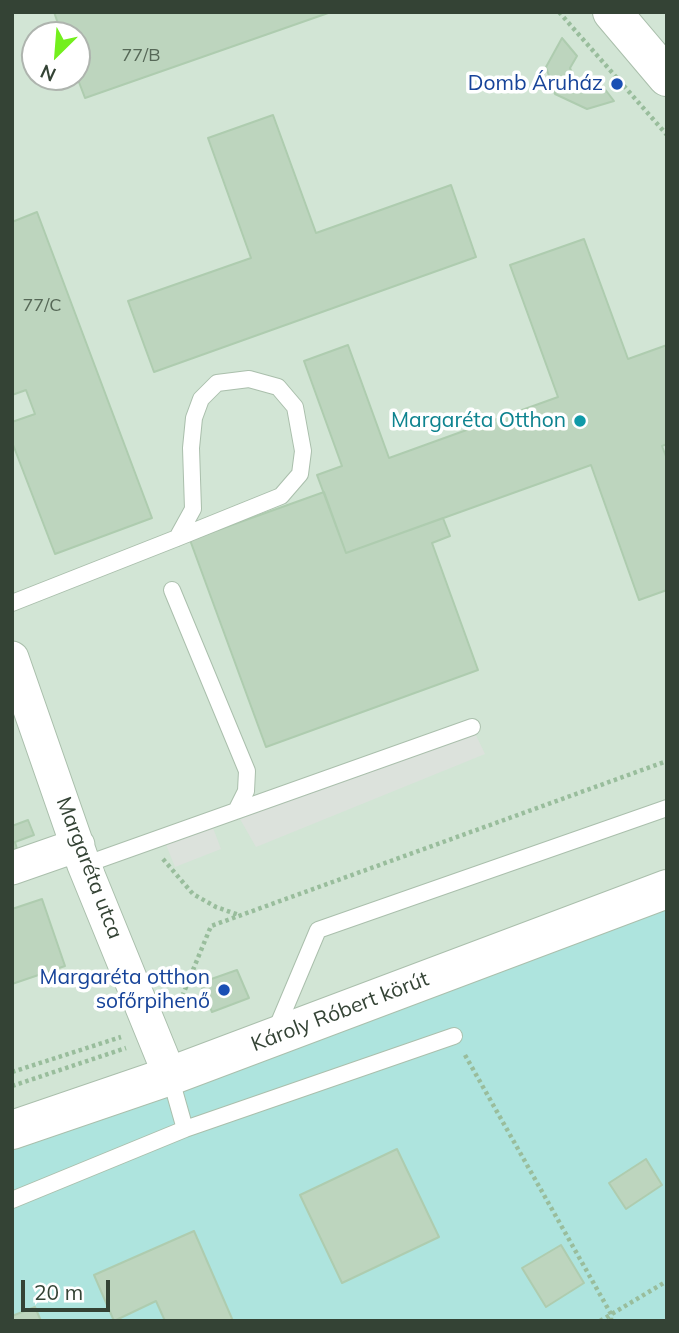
<!DOCTYPE html>
<html>
<head>
<meta charset="utf-8">
<style>
  body { margin:0 }
  #map { position:relative; width:679px; height:1333px; overflow:hidden; background:#e4f1e6; font-family:Mulish,sans-serif }
  canvas { display:block }
  .frame { position:absolute; inset:0; border:14px solid #344335; pointer-events:none }
  .north { position:absolute; left:21px; top:21px; width:70px; height:70px; box-sizing:border-box; background:#fff; border:2px solid #aeb4ae; border-radius:50%; rotate:205deg; font-size:19px; font-weight:700; line-height:28px; text-align:center; color:#344335 }
  .north::after { content:''; display:block; margin:auto; width:24px; height:32px; background:#73ef1d; clip-path:polygon(50% 0,100% 100%,50% 72%,0 100%) }
  .scale { position:absolute; left:21px; top:1280px; width:89px; height:32px; box-sizing:border-box; border:4px solid #344335; border-top:0; padding-left:9px; font-size:21px; line-height:24px; white-space:nowrap; color:#344335; -webkit-text-stroke:5px #fff; paint-order:stroke }
</style>
</head>
<body>
<div id="map">
<canvas width="679" height="1333"></canvas>
<div class="frame"></div>
<div class="north">N</div>
<div class="scale">20 m</div>
</div>
<script>
const g = document.querySelector('canvas').getContext('2d');
g.lineJoin = 'round';
function fillPath(path, color) {
  g.fillStyle = color;
  g.fill(path, 'evenodd');
}
function shape(rows) {
  const path = new Path2D();
  for (const r of rows) {
    path.moveTo(r[0], r[1]);
    for (let i = 2; i < r.length; i += 2) path.lineTo(r[i], r[i + 1]);
  }
  return path;
}
function trace(path, color, width, dash) {
  g.strokeStyle = color;
  g.lineWidth = width;
  g.lineCap = dash ? 'butt' : 'round';
  g.setLineDash(dash || []);
  g.stroke(path);
}
function write(font, color, halo, rows, align = 'center') {
  g.font = font + ' Mulish,sans-serif';
  g.lineWidth = 7;
  g.setLineDash([]);
  g.textBaseline = 'middle';
  g.strokeStyle = halo;
  g.fillStyle = color;
  for (const [text, x, y, turn = 0] of rows) {
    g.save();
    g.translate(x, y);
    g.rotate((+turn || 0) * Math.PI / 180);
    g.textAlign = isNaN(turn) ? turn : align;
    if (halo) g.strokeText(text, 0, 0);
    g.fillText(text, 0, 0);
    g.restore();
  }
}
const residential = shape([
  [12,12,667,12,667,889,12,1130],
  [35,35,77,35,77,77,35,77]
]);
const green = shape([
  [667,889,667,1321,12,1321,12,1130]
]);
const parking = shape([
  [472,727,485,754,256,847,236,812],
  [210,820,221,849,175,867,163,837]
]);
const building = shape([
  [54,12,331,12,85,98,77,77,77,35,62,35,54,12],
  [562,38,577,56,570,68,575,80,589,86,597,79,614,101,587,109,555,94,546,67,562,38],
  [273,115,316,233,451,185,476,257,154,372,128,301,251,258,208,138,273,115],
  [37,212,152,518,55,554,12,442,12,422,35,414,26,390,12,395,12,222,37,212],
  [584,239,628,359,667,345,667,444,662,446,667,459,667,590,639,600,591,465,346,553,317,475,342,466,304,361,348,345,389,458,558,397,510,265,584,239],
  [324,492,346,553,443,518,450,536,432,543,478,670,266,747,190,540,324,492],
  [28,820,34,835,15,842,17,849,12,851,12,826,28,820],
  [42,899,65,966,12,984,12,909,42,899],
  [237,970,249,998,212,1012,200,983,237,970],
  [397,1149,439,1237,342,1283,300,1195,397,1149],
  [646,1159,662,1185,626,1209,609,1183,646,1159],
  [194,1231,233,1321,165,1321,156,1301,114,1321,94,1275,194,1231],
  [561,1245,584,1283,546,1307,522,1268,561,1245],
  [35,1307,41,1321,12,1321,12,1316,35,1307]
]);
const path = shape([
  [559,12,667,135],
  [163,859,193,894,216,907,239,915],
  [177,1009,211,926,667,761],
  [465,1055,611,1314,611,1321],
  [12,1072,121,1037],
  [12,1086,126,1048],
  [600,1321,667,1281]
]);
const service = shape([
  [172,590,247,771,246,791,236,811],
  [12,603,177,538,281,496,300,474,303,451,295,407,278,387,249,379,217,383,201,399,194,418,191,448,193,509,177,538],
  [84,865,472,727],
  [275,1032,318,930,667,808],
  [170,1076,185,1129,454,1036],
  [12,1200,185,1129]
]);
const minor = shape([
  [12,658,84,865,170,1076],
  [12,868,78,845]
]);
const tertiary = shape([
  [612,12,667,77],
  [12,1130,170,1076,667,889]
]);
const markers = [
  [617,84,7,"#1a4fb4"],
  [580,421,7,"#0f9aa8"],
  [224,990,7,"#1a4fb4"]
];
const numberNames = [
  ["77/B",141,56],
  ["77/C",42,306]
];
const transitNames = [
  ["Domb Áruház",603,84],
  ["Margaréta otthon",210,978],
  ["sofőrpihenő",210,1002]
];
const cultureNames = [
  ["Margaréta Otthon",566,421]
];
const streetNames = [
  ["Margaréta utca",89,868,69],
  ["Károly Róbert körút",340,1012,-21]
];
fillPath(residential, '#d2e5d5');
fillPath(green, '#aee4de');
fillPath(parking, '#dce2dc');
fillPath(building, '#bdd5be');
trace(building, '#aeccaf', 2);
trace(service, '#aabfac', 18);
trace(minor, '#aabfac', 35);
trace(tertiary, '#aabfac', 40);
trace(path, '#99bd9c', 4.5, [3.5, 3.5]);
trace(service, '#fff', 16);
trace(minor, '#fff', 33);
trace(tertiary, '#fff', 38);
for (const [x, y, r, color] of markers) {
  const dot = new Path2D();
  dot.arc(x, y, r, 0, 2 * Math.PI);
  g.fillStyle = color;
  g.fill(dot);
  trace(dot, '#fff', 2.5);
}
write('18px', '#566857', null, numberNames);
write('21px', '#164399', '#fff', transitNames, 'right');
write('21px', '#0d838f', '#fff', cultureNames, 'right');
write('21px', '#344335', '#fff', streetNames);
</script>
</body>
</html>
